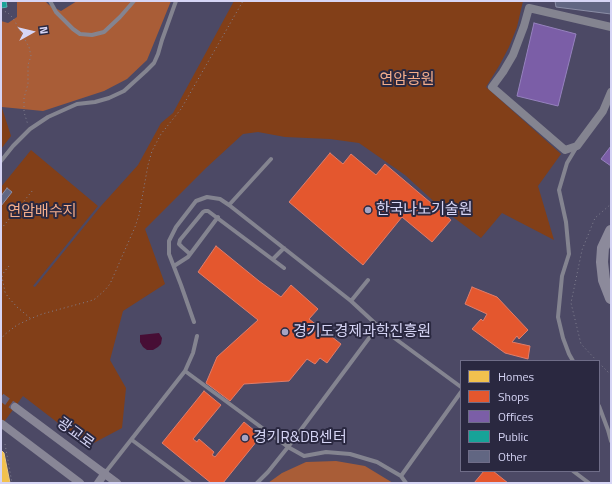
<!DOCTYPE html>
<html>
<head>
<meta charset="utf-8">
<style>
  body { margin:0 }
  #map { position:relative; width:612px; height:484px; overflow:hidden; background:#4c4965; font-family:"Titillium Web",sans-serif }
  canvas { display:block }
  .frame { position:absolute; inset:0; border:2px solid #d6d5f5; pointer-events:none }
  .legend { position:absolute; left:460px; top:360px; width:140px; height:112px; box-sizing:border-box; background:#2a2840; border:1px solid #6f6d88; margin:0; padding:5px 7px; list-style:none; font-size:12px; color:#d6d5f5 }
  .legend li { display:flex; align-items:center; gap:8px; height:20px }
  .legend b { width:20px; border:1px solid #6f6d88 }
  .north { position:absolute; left:12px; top:12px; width:40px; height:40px; -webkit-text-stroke:3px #2a2840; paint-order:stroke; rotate:82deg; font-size:11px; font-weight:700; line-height:16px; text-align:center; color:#d6d5f5 }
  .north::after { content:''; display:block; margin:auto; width:14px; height:18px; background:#d6d5f5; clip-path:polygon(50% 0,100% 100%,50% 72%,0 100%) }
</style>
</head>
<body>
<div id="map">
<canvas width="612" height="484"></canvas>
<div class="frame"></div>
<ul class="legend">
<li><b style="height:11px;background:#f2c14e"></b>Homes</li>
<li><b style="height:11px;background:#e4572e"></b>Shops</li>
<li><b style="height:11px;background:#7b5ea7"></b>Offices</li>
<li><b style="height:11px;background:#17a398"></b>Public</li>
<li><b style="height:11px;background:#616682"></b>Other</li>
</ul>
<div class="north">N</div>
</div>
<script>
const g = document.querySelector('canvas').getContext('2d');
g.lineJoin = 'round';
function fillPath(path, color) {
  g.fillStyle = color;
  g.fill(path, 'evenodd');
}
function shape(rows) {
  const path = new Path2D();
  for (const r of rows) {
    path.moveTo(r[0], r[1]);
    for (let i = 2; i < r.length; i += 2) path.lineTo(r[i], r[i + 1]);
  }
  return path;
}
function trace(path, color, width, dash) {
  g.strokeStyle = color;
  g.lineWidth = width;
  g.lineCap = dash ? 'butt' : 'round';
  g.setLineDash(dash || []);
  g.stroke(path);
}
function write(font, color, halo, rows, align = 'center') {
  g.font = font + ' "Titillium Web","Noto Sans KR",sans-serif';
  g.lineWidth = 4;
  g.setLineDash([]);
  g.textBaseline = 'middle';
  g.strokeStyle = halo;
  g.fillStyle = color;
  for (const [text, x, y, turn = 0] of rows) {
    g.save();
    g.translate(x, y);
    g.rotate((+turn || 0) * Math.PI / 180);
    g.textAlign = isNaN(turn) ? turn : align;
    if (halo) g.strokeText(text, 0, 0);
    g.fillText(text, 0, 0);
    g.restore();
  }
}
const green = shape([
  [234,1,523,1,517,27,509,47,499,66,486,87,561,154,538,186,554,240,502,213,481,238,441,208,405,175,359,143,330,139,285,137,258,132,243,134,206,168,145,229,165,284,123,311,110,360,126,388,122,428,88,446,23,396,1,426,1,187,31,150,98,206,33,286,35,287,101,206,138,165,161,123,173,113],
  [1,105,11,136,1,149]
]);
const forest = shape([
  [17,1,45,1,49,5,61,11,77,1,171,1,147,60,127,79,104,91,43,111,2,107,1,105,1,21,8,23,17,17],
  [336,461,365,466,393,483,268,483,282,473,306,462]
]);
const water = shape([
  [159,333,162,338,161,344,158,347,153,350,147,350,143,347,140,342,140,335]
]);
const homes = shape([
  [1,450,4,453,10,483,1,483,1,450]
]);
const shops = shape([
  [330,153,343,164,351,154,376,175,385,164,451,220,432,242,402,217,363,265,289,202,330,153],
  [216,246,259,281,281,297,291,285,318,309,309,319,341,344,327,363,320,358,315,364,307,359,289,381,244,384,230,401,206,383,217,357,258,320,198,272,216,246],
  [472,287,497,297,528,330,519,339,517,336,512,342,530,346,528,359,505,353,472,329,481,319,483,321,487,314,465,304,472,287],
  [204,391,221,405,193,439,197,442,199,439,214,452,212,455,215,457,244,422,261,436,223,483,211,483,162,443,204,391],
  [484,471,493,471,508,483,474,483,484,471]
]);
const offices = shape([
  [534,23,576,34,558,106,517,96,534,23],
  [611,146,611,166,601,159,611,146]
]);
const public = shape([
  [1,1,6,1,7,7,1,8,1,1]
]);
const building = shape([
  [555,1,611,1,611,14,556,7,555,1],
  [7,188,12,192,1,206,1,196,7,188]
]);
const secondaryTunnel = shape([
  [1,397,15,407]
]);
const path = shape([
  [1,11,7,12,13,18,29,47,31,56,28,65,28,84,24,98,24,112,28,125],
  [1,229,33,190],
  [9,266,4,272,2,277,5,292,8,297,17,307,30,318],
  [1,293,5,292],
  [1,340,4,335,17,325,30,319,42,314,90,301,95,299,105,290,110,284,135,227,139,215,148,165,152,151,161,134,181,109,243,1],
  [597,361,581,344,571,303,582,250,595,218,611,204],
  [599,363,611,375],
  [5,444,12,483]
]);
const lane = shape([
  [50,1,56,12,73,29,80,34,92,35,104,32,120,17,134,1],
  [1,161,13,146,30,129,48,117,77,104,95,102,109,98,124,91,146,71,154,63,158,54,162,40,176,1],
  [229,205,271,159],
  [190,254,182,247,179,244,180,240,203,212,205,211,208,211,284,268],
  [273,259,284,248],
  [174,266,188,257,218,217],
  [351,301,368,280],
  [194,322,181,285,169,254,169,241,176,227,196,201,207,197,220,199,229,205,351,301,378,326,461,387],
  [573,361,569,354,563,338,558,317,562,276,569,254,566,222,559,190,567,163,576,148],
  [185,371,288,447,304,456,326,452,350,454,377,462,401,476,406,483],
  [599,406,608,430,611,441],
  [132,440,190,483],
  [573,471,589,483],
  [105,473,185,371,193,353,197,336],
  [401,476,461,392],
  [257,483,268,472,288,447,378,326]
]);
const street = shape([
  [611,27,529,8,524,26,513,55,503,72,492,87,565,150,577,146,603,111,611,92]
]);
const secondary = shape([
  [15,407,117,483],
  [2,424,80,483],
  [98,483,105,473]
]);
const highway = shape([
  [611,231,603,248,602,262,604,280,611,298]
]);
const markers = [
  [368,210,4,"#a6a4c3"],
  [285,332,4,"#a6a4c3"],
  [245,438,4,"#a6a4c3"]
];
const parkNames = [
  ["연암공원",407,80],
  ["연암배수지",42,212]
];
const poiNames = [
  ["한국나노기술원",376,210],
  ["경기도경제과학진흥원",293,332],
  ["경기R&DB센터",253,438]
];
const streetNames = [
  ["광교로",75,434,36]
];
fillPath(green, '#823f18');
fillPath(forest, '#a95d37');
fillPath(water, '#470e35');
fillPath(homes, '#f2c14e');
trace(homes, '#eac780', 1);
fillPath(shops, '#e4572e');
trace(shops, '#e07d6a', 1);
fillPath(offices, '#7b5ea7');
trace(offices, '#9682be', 1);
fillPath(public, '#17a398');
trace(public, '#50b2b4', 1);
fillPath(building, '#616682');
trace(building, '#8b8ea6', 1);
trace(secondaryTunnel, '#615e7b', 8, [8, 4]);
trace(path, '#828190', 1, [1, 3]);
trace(lane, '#848490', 4);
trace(street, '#848490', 8);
trace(secondary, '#888696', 8);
trace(highway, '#8c8a9b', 12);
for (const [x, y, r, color] of markers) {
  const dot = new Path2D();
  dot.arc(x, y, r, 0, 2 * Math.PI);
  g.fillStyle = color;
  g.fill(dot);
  trace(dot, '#2a2840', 1.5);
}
write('15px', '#f3ad8b', '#2a2840', parkNames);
write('15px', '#d6d5f5', '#2a2840', poiNames, 'left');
write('15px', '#d6d5f5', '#2a2840', streetNames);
</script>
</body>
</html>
